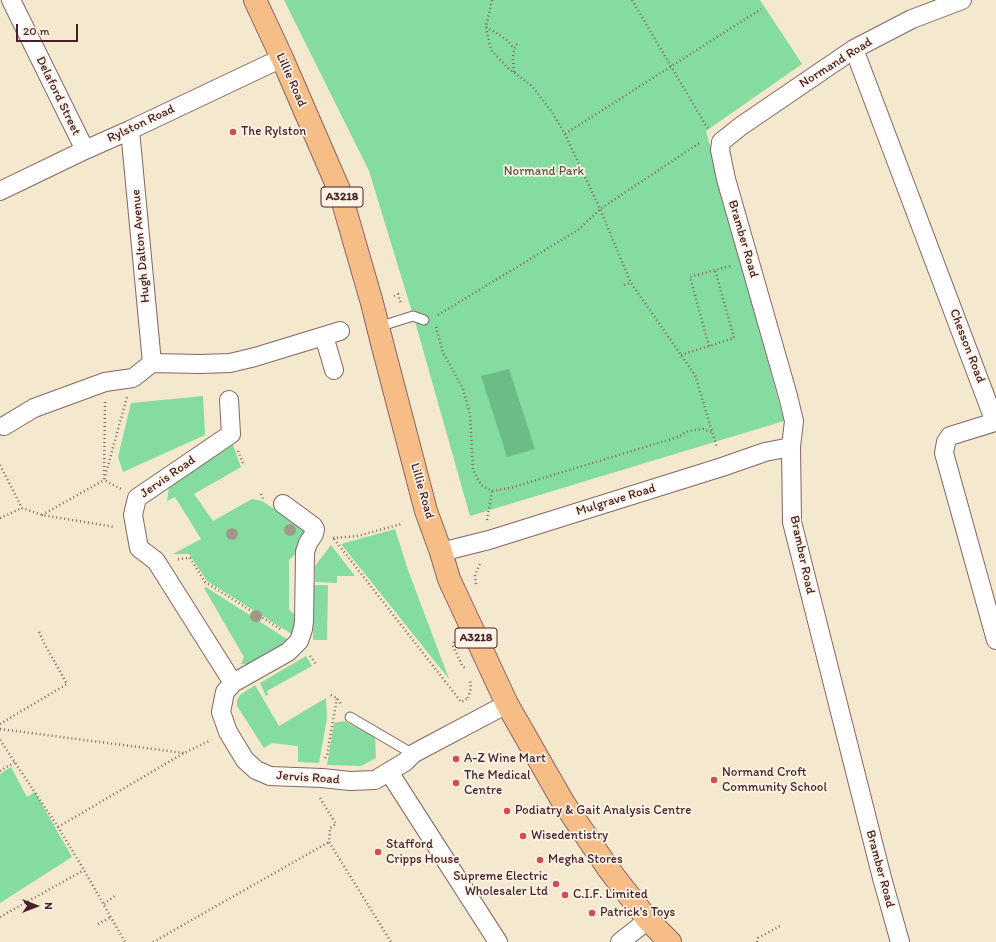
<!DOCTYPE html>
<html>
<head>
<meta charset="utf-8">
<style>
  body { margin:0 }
  #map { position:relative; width:996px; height:942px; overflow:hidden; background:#f4e8ce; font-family:Itim,sans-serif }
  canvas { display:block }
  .north { position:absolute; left:16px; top:886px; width:40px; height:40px; -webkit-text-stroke:3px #fcf5e5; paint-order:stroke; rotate:90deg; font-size:11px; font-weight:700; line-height:16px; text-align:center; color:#4a1f2b }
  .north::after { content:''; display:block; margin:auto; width:14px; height:18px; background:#4a1f2b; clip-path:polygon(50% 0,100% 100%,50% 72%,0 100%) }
  .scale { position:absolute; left:16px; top:24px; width:62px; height:18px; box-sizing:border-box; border:2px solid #4a1f2b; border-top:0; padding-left:5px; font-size:12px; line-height:14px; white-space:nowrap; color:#4a1f2b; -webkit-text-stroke:3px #fcf5e5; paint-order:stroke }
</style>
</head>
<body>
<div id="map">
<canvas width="996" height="942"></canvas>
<div class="north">N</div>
<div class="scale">20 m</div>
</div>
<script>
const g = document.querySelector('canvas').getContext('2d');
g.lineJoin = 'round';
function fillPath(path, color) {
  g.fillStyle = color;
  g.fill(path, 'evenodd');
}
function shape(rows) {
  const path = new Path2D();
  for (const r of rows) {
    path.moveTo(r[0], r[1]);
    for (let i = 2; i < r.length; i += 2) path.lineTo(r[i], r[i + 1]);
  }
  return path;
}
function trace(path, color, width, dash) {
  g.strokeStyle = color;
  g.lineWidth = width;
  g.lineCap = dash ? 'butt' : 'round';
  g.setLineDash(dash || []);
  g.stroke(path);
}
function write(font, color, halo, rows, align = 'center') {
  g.font = font + ' Itim,sans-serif';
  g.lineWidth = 3.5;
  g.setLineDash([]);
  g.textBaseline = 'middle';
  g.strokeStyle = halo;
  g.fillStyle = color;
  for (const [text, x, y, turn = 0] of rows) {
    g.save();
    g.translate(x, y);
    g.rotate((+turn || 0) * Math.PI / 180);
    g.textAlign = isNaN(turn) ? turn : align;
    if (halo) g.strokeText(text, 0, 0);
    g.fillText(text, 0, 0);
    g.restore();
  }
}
const green = shape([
  [284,0,760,0,802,64,706,131,784,421,470,516,416,325,369,171],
  [203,396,205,435,123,472,118,457,131,403],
  [232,442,241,467,194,494,213,521,252,499,262,501,305,529,306,536,298,552,289,560,289,610,297,616,293,635,207,581,189,554,173,554,201,539,175,497,167,501,169,487,179,480,177,475],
  [395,529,408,570,449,679,341,544],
  [331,545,355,576,337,576,337,583,315,582,315,566],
  [314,585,328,585,327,640,313,640],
  [206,587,290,641,255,665,241,664,244,657,204,588],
  [306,656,312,666,267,691,268,695,266,696,260,683],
  [255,685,279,726,326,698,327,718,319,763,298,762,298,746,272,743,264,748,237,706,237,700,240,695],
  [344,721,375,737,376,758,361,766,327,765,334,723],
  [11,767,27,797,35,792,72,857,0,903,0,774]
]);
const forest = shape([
  [509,369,535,449,507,457,481,376]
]);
const path = shape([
  [492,0,486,27,491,50,508,68,532,86,552,112,565,134,600,209,631,283,695,375,717,448],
  [632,0,705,124,708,128],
  [486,27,497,33,508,41,514,49],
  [514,72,513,59,514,49,517,44],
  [565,134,761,9],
  [624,285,631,283],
  [394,296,398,294,401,304],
  [438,315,578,230,600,209,701,142],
  [436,327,443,353,449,363,463,389,470,414,473,470,481,485,492,491,510,488,678,437,688,431,703,429,712,432],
  [709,346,690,277,730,266],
  [681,355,734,338,715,270],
  [105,402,104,480,121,489],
  [238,451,244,465],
  [0,465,22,508,42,515,115,527],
  [261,494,264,501],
  [42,515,104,480,127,397],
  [0,518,22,508],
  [487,520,492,491],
  [333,538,358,536,401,524],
  [334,539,455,694,461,702,468,698],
  [178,559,190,558,205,582,282,630],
  [476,584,475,575,479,566,481,562],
  [454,642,453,646,463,667,466,668],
  [310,656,316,664],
  [331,695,337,698,342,706],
  [468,698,471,688,470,680],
  [0,724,67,684,44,643,38,630],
  [0,729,184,753],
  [0,740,58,827,84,870,125,942],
  [325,758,327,755,337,698],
  [0,771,15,762],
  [320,798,336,824,330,828,329,842,391,942],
  [58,827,184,753,211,740],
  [104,904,116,895],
  [0,917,84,870],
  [98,924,111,917],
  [153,942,329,842],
  [757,942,758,938,782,925]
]);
const lane = shape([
  [378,327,413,316,424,320],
  [350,717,413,754]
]);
const street = shape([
  [11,0,85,150],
  [854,49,995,422,950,436,946,442,944,453,996,640],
  [130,130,152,363],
  [0,191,85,150,130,130,282,58],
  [324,336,334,370],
  [229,400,231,434,137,498,133,515,139,548,156,561,233,683],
  [4,426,34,408,105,382,133,378,152,363,200,364,230,363,255,357,340,331],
  [283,504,313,526,315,529,314,534,308,543,305,552,304,621,303,629,299,641,288,652,233,683,225,692,221,712,228,732,245,760,256,770,270,776,322,778,350,781,375,780,405,762,413,754,422,749,507,704],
  [441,552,489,540,722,467,765,452,791,447],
  [389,772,498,942],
  [620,942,648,920],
  [900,942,882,878,792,522,791,447,794,421,788,396,726,179,720,150,721,142,741,126,854,49,912,19,962,0]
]);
const primary = shape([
  [255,0,282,58,340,192,372,303,382,343,426,511,441,552,449,579,507,704,563,802,610,871,648,920,670,942]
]);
const trees = [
  [290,530],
  [232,534],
  [256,616]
];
const markers = [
  [233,132,4,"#d1495b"],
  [456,759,4,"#d1495b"],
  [714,780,4,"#d1495b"],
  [456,783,4,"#d1495b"],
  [507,811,4,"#d1495b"],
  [523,836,4,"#d1495b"],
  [378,852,4,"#d1495b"],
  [540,860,4,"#d1495b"],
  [556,884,4,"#d1495b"],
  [565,895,4,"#d1495b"],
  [592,913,4,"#d1495b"]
];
const shields = [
  [342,197,42],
  [476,638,42]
];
const shieldNames = [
  ["A3218",342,197],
  ["A3218",476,638]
];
const streetNames = [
  ["Normand Road",836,63,-32],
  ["Lillie Road",291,80,66],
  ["Delaford Street",58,96,64],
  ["Rylston Road",141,124,-25],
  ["Bramber Road",743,239,74],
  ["Hugh Dalton Avenue",141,246,-95],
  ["Chesson Road",967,346,69],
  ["Jervis Road",168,477,-35],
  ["Lillie Road",422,491,74],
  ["Mulgrave Road",616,500,-17],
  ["Bramber Road",802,555,78],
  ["Jervis Road",308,778,4],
  ["Bramber Road",880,869,75]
];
const poiNames = [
  ["The Rylston",241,132],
  ["A-Z Wine Mart",464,759],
  ["Normand Croft",722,773],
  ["Community School",722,788],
  ["The Medical",464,776],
  ["Centre",464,791],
  ["Podiatry & Gait Analysis Centre",515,811],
  ["Wisedentistry",531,836],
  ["Stafford",386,845],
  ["Cripps House",386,860],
  ["Megha Stores",548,860],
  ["Supreme Electric",548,877,"right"],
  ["Wholesaler Ltd",548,892,"right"],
  ["C.I.F. Limited",573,895],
  ["Patrick's Toys",600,913]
];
const parkNames = [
  ["Normand Park",544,172]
];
fillPath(green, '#85dca0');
fillPath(forest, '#6cbc86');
trace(lane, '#866564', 11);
trace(street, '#866564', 20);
trace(primary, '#866564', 24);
trace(path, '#866564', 2.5, [1, 3]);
trace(lane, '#fff', 9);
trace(street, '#fff', 18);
trace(primary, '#f6be86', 22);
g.fillStyle = '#a09988';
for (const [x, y] of trees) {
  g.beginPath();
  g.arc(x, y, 6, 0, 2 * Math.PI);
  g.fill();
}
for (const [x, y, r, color] of markers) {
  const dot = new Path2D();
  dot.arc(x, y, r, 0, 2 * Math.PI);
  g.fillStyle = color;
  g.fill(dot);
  trace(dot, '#fcf5e5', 1.5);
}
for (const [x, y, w] of shields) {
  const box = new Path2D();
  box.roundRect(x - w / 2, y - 10, w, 20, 3);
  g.fillStyle = '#fcf5e5';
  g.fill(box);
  trace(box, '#4a1f2b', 1);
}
write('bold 12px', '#4a1f2b', null, shieldNames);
write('13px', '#4a1f2b', '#fcf5e5', streetNames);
write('13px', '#4a1f2b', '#fcf5e5', poiNames, 'left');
write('13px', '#5c584e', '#fcf5e5', parkNames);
</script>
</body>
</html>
